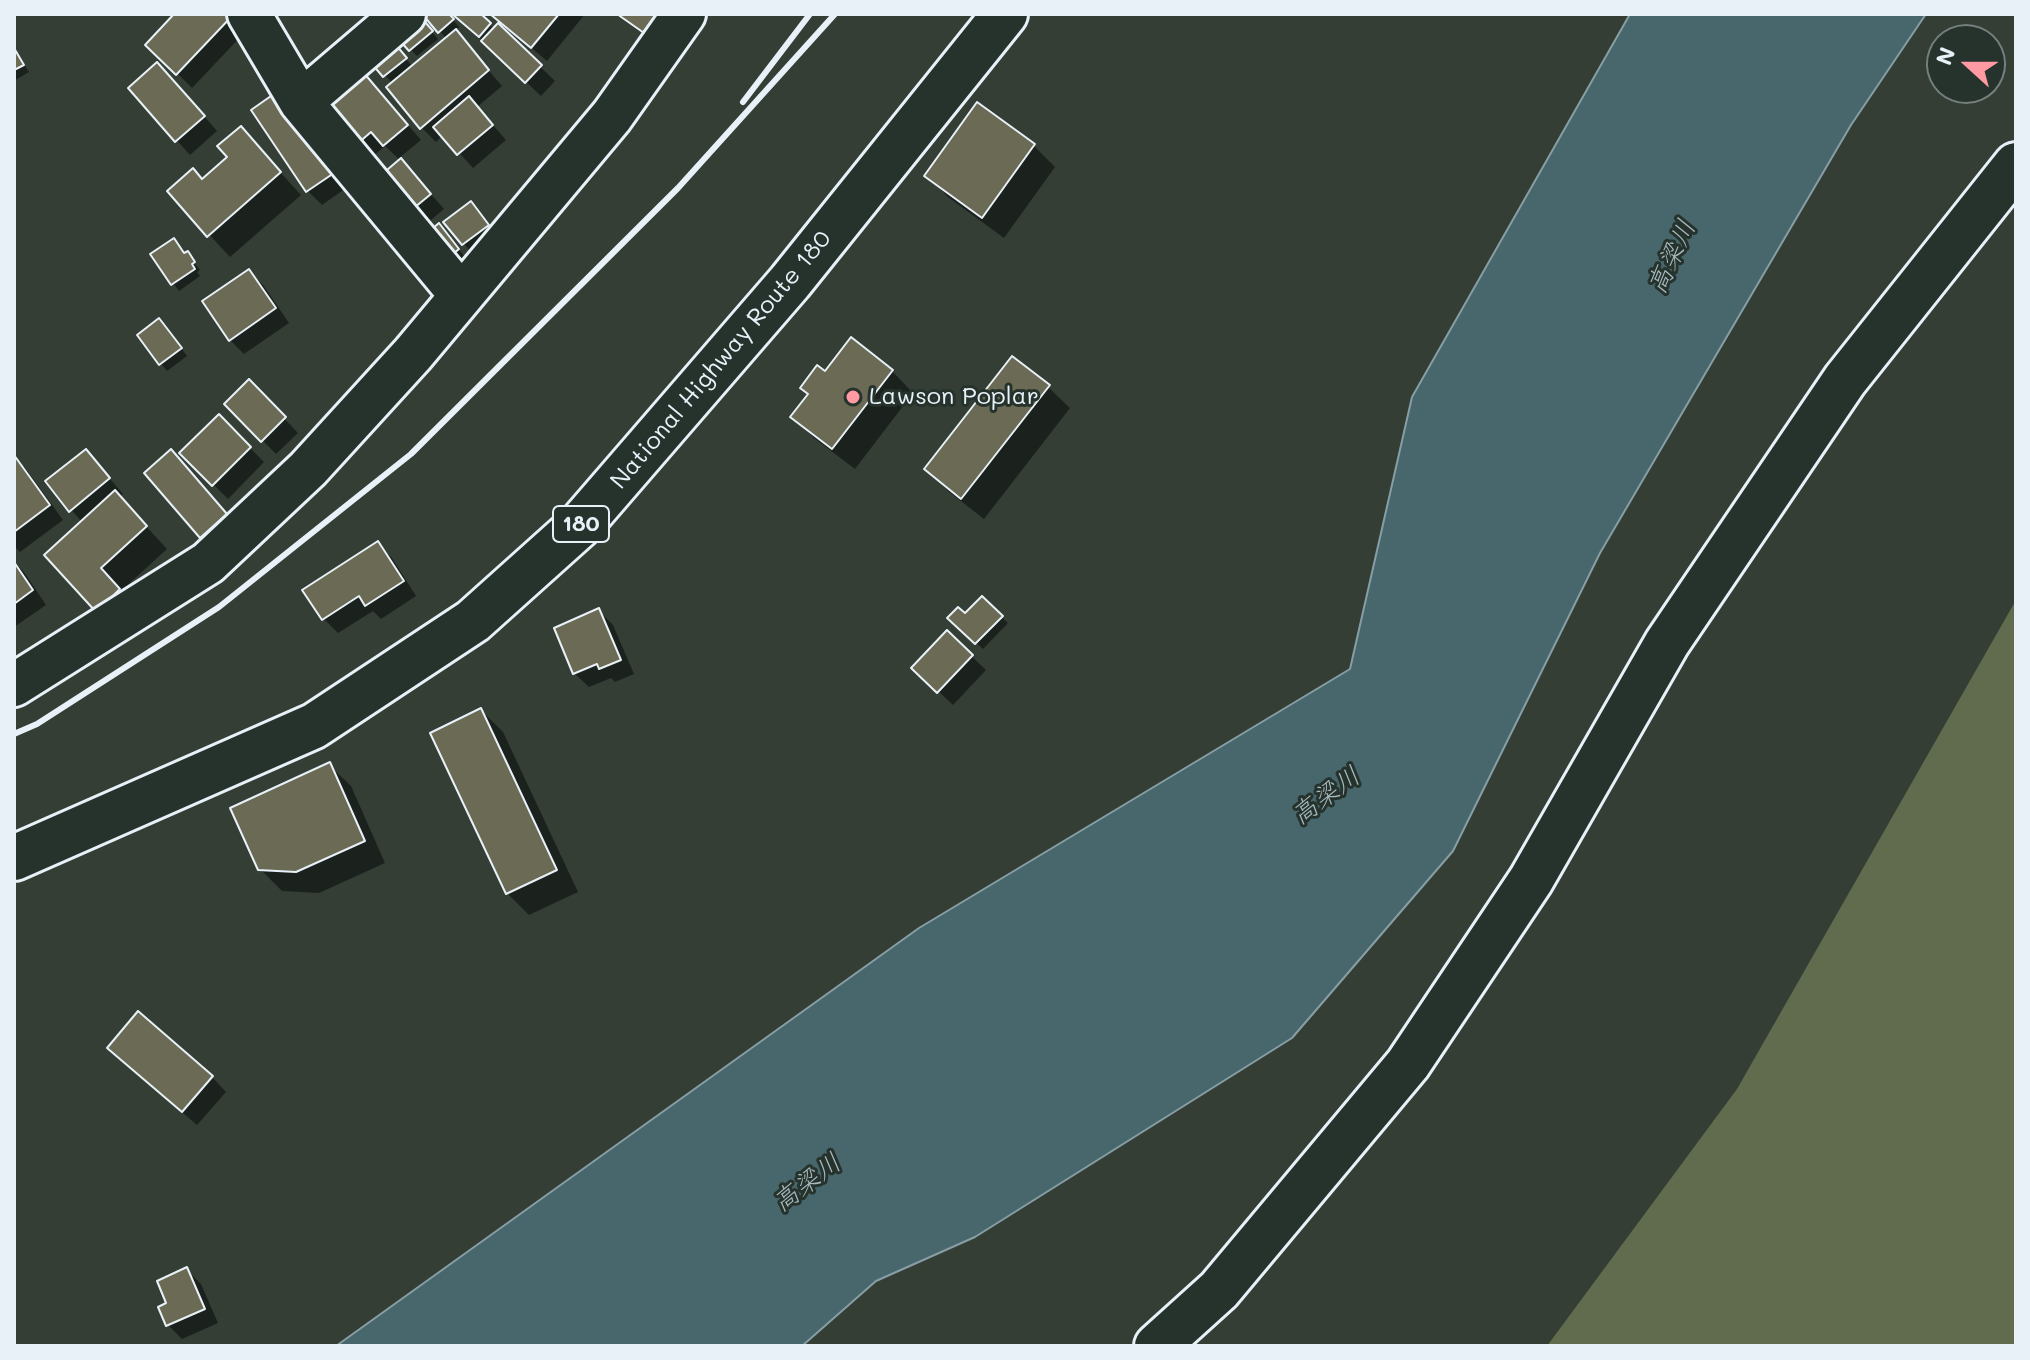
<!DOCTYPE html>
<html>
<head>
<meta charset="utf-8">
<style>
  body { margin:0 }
  #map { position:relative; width:2030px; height:1360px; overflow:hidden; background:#343e35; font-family:Mali,sans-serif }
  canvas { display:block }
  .frame { position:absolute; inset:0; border:16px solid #e8f1f8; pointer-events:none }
  .north { position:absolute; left:1926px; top:24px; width:80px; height:80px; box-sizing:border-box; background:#26332d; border:2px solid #747f7e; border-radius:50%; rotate:291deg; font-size:22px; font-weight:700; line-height:32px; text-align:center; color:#e8f1f8 }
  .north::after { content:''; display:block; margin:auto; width:28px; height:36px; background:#ff9aa2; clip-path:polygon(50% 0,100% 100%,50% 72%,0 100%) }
</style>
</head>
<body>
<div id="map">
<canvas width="2030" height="1360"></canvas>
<div class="frame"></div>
<div class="north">N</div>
</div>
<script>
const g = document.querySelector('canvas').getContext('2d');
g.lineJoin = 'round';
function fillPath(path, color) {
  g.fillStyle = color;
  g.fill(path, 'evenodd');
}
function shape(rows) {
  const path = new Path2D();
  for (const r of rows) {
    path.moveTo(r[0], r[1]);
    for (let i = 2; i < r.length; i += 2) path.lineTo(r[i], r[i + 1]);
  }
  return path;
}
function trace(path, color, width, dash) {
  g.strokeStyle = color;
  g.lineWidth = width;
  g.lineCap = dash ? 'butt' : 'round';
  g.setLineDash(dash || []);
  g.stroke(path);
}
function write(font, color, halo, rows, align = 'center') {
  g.font = font + ' Mali,"Klee One",sans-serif';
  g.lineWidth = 6;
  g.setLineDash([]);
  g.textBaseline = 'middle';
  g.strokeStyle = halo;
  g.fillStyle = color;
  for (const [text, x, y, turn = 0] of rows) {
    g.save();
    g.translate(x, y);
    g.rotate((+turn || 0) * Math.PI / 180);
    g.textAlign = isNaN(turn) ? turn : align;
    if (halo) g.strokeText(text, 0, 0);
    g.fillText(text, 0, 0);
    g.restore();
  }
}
const green = shape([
  [2016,600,2016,1346,1547,1346,1737,1089]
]);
const water = shape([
  [1630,14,1926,14,1851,125,1600,553,1453,851,1292,1038,975,1237,876,1281,802,1346,336,1346,919,928,1350,669,1412,397,1630,14]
]);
const shadow = shape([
  [177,14,229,14,246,31,192,88,148,44],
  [448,14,459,27,455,31,502,86,477,107,506,140,473,168,443,135,436,142,421,127,393,84,370,58,396,48,413,67,447,39,425,15],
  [454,14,478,14,495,30,498,26,555,81,541,96],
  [492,14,585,14,547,61],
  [618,14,682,14,659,46],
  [424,23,438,39,417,56,410,49],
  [14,49,29,72,14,81],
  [358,68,421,140,399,158,444,209,419,230,401,161,385,146,364,164,350,150],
  [172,79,217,131,190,155,130,88],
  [254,110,349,186,322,205,308,191],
  [240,128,301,195,230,257,169,191,203,181,230,157],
  [1034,146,1055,167,1004,238,948,197,927,175],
  [477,210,494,232,470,251,446,222],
  [446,233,464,256,449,269],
  [174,240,200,270,197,272,200,276,179,291,153,255],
  [249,271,263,285,289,323,244,354,230,340],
  [166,328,187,356,167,371,139,336],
  [892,371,913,393,855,469,814,438,793,417,825,374],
  [249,382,298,433,276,454,227,404],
  [1048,387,1070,408,984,519,948,491,927,469],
  [219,417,264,462,228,499,182,453],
  [86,451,123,494,119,497,167,549,121,591,140,612,98,611,82,522,47,482],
  [14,457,26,469,63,520,20,552,14,546],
  [185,466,240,530,216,550,202,536],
  [377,543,392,558,416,596,381,619,373,611,338,633,324,619,305,590],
  [14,562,24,572,46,605,14,627],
  [982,599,1008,623,983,649,950,618,965,616],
  [599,611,613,625,634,674,615,682,611,678,589,687,574,673],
  [947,633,986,670,953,705,914,668],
  [481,710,503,732,578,892,529,915,507,893,432,734],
  [329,765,351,786,385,863,319,893,282,891,260,869],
  [124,1062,212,1077,226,1092,197,1125],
  [187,1270,201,1284,218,1323,182,1339,168,1325,169,1304]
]);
const building = shape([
  [174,14,233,15,176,75,145,45,174,14],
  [418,14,433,31,409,51,394,34,418,14],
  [449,14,454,19,438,33,423,15,449,14],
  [452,14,481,14,491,23,479,37,452,14],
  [490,14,559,14,531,48,490,14],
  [617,14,658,14,644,33,617,14],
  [498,23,542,65,525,83,481,41,498,23],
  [456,29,489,70,420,129,386,87,456,29],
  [390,38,407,58,383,77,367,58,390,38],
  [14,48,24,65,14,70,14,48],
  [157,62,205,116,175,142,128,88,157,62],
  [358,66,408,125,383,146,371,132,349,151,311,106,358,66],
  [281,89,337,171,306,192,251,110,281,89],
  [469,96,493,125,457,155,433,127,469,96],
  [977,102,1035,144,982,218,924,176,977,102],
  [241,126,281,172,207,237,167,191,193,168,202,179,227,157,217,146,241,126],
  [401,158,431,194,403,217,374,181,401,158],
  [471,201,489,225,462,245,443,222,471,201],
  [439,223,459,249,441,264,421,238,439,223],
  [174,238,184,253,188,251,195,262,192,264,195,269,171,285,150,254,174,238],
  [249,269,276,308,229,341,202,301,249,269],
  [159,318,182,348,159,365,137,335,159,318],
  [851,337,893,370,832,449,790,417,808,394,800,388,817,365,825,371,851,337],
  [1012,356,1050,385,961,499,924,469,1012,356],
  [249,379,286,417,261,442,224,404,249,379],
  [219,414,251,447,212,486,179,453,219,414],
  [86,449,110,478,69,512,45,481,86,449],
  [171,449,227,514,200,538,144,473,171,449],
  [14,455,50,505,14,532,14,455],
  [115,490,147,526,101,568,120,589,96,612,44,555,115,490],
  [378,541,404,581,365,606,359,596,322,620,302,590,378,541],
  [14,562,33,590,14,604,14,562],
  [982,596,1003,616,975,644,947,618,958,607,965,613,982,596],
  [599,608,621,660,599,669,597,664,573,674,554,628,599,608],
  [947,630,973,655,937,693,911,668,947,630],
  [481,708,557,870,506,894,430,733,481,708],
  [330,762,365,841,296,872,258,870,230,808,330,762],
  [138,1011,213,1076,182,1112,107,1048,138,1011],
  [187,1267,205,1309,166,1326,158,1307,166,1303,157,1281,187,1267]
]);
const street = shape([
  [249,14,301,102,461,295],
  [301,102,404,14],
  [14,685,208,563,308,469,413,354,612,116,684,14]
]);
const secondary = shape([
  [1157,1346,1219,1290,1408,1064,1531,880,1667,643,1845,380,2016,165]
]);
const highway = shape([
  [14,858,314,726,473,621,580,525,790,282,1005,14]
]);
const rail = shape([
  [743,102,810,14],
  [14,734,37,724,219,607,411,454,678,188,835,14]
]);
const markers = [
  [853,397,8,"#ff9aa2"]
];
const shields = [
  [581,524,56]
];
const shieldNames = [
  ["180",581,524]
];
const streetNames = [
  ["National Highway Route 180",721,360,-50]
];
const poiNames = [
  ["Lawson Poplar",869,397]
];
const waterNames = [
  ["高梁川",1672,257,-65],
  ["高梁川",1326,796,-36],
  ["高梁川",807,1183,-37]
];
fillPath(green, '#606c4d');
fillPath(water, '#47676d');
trace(water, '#879ea5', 2);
fillPath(shadow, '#0007');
fillPath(building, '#6b6a55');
trace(building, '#e8f1f8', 2);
trace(street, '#e8f1f8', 48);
trace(secondary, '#e8f1f8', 50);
trace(highway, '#e8f1f8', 50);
trace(street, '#26332d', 42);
trace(secondary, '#26332d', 44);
trace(highway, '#26332d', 44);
trace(rail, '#e8f1f8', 6);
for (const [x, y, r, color] of markers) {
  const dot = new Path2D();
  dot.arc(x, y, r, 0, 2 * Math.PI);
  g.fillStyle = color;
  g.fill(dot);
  trace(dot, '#26332d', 3);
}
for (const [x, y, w] of shields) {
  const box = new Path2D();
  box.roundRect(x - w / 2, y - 18, w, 36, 6);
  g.fillStyle = '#26332d';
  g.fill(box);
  trace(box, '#e8f1f8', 2);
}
write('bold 22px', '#e8f1f8', null, shieldNames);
write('24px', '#e8f1f8', '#26332d', streetNames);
write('24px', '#e8f1f8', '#26332d', poiNames, 'left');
write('italic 26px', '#a8bac0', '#26332d', waterNames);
</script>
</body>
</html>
